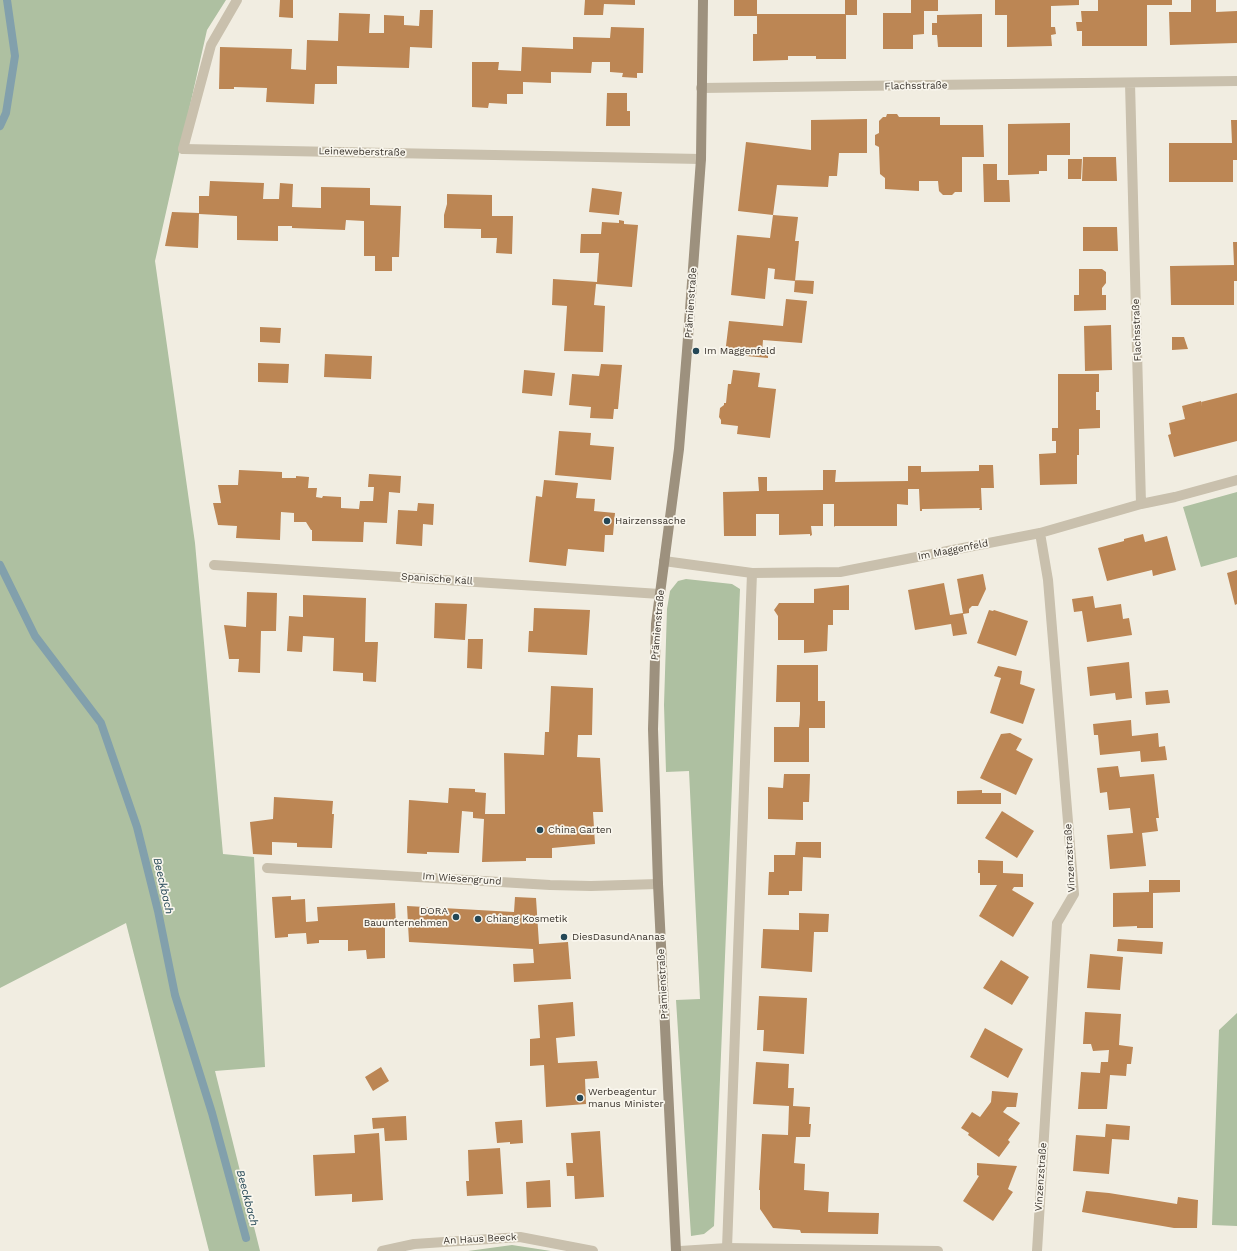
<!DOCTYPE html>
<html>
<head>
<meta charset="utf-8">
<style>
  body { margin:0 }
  canvas { display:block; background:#f1ede1 }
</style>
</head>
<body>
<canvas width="1237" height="1251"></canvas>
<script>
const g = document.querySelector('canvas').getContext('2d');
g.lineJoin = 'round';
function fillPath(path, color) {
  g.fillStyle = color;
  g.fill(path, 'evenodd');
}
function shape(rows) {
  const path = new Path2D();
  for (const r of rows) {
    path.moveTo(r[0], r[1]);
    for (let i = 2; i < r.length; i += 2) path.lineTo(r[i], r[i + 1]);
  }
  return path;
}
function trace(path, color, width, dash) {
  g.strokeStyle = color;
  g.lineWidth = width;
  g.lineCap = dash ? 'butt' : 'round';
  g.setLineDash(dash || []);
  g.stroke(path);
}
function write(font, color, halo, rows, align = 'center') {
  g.font = font + ' "Work Sans",sans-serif';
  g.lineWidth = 3.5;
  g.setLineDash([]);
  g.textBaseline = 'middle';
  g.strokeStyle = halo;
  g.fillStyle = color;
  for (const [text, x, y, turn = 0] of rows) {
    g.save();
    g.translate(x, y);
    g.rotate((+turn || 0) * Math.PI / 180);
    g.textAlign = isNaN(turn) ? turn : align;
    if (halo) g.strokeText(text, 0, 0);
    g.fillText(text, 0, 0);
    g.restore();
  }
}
const green = shape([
  [0,0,226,0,207,30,155,261,195,543,223,854,254,857,265,1067,215,1071,260,1251,209,1251,126,923,0,988],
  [1237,492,1237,557,1201,567,1183,507],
  [686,579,732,584,740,589,714,1226,704,1234,691,1236,676,1000,700,999,689,771,666,772,664,705,667,609,670,591,678,581],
  [1237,1013,1237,1226,1212,1225,1219,1030],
  [512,1245,551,1251,468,1251]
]);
const stream = shape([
  [0,126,6,113,15,56,7,0],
  [0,565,35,636,101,723,137,827,158,911,175,995,212,1113,246,1238]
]);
const building = shape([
  [280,0,293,0,293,18,279,17],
  [585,0,635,0,635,5,604,4,603,15,584,15],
  [734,0,757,0,757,14,845,14,845,0,857,0,857,15,846,15,846,59,816,59,816,56,788,56,788,60,753,61,753,34,757,34,757,16,734,16],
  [911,0,938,0,938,11,924,11,924,34,913,35,913,49,883,49,883,13,911,13],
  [995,0,1079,0,1079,5,1051,6,1051,27,1055,27,1056,34,1051,35,1052,46,1007,47,1007,15,995,15],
  [1098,0,1172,0,1172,5,1147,5,1147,46,1082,46,1082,31,1077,31,1076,22,1082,22,1081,11,1098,11],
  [1191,0,1216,0,1216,12,1237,11,1237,43,1170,45,1169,12,1191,12],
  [420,10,433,10,432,48,410,47,409,68,337,66,337,84,315,84,314,104,266,102,267,88,234,87,234,89,219,89,220,47,292,49,291,69,306,70,307,40,338,41,339,13,370,14,369,33,384,33,384,15,404,16,404,25,419,26],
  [982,14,982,47,938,47,937,35,932,35,932,23,937,23,937,15],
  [611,27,644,28,643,73,637,73,637,78,622,77,623,73,610,72,610,62,592,62,591,73,551,72,551,83,523,82,523,94,507,94,507,104,489,103,488,108,472,107,472,62,499,62,498,70,521,71,522,47,573,49,573,37,610,38],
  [607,93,627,93,627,111,630,111,630,126,606,126],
  [887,114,897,114,899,117,940,117,940,125,983,125,984,157,962,157,962,192,955,192,952,195,943,195,939,191,938,181,919,181,919,191,885,189,885,178,880,174,879,147,875,145,875,135,879,133,879,121,883,117,886,117],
  [867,119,867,153,839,153,837,176,829,176,828,187,777,185,773,215,798,217,795,241,799,241,795,281,774,279,775,269,768,268,765,299,731,295,737,235,770,238,773,215,738,211,746,142,811,150,811,120],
  [1231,120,1237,120,1237,160,1233,160,1233,182,1169,182,1169,143,1232,143],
  [1070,123,1070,155,1047,155,1047,171,1039,171,1039,174,1008,175,1008,124],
  [1083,157,1116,157,1117,181,1082,181],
  [1068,159,1082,159,1081,179,1068,179],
  [983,164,997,164,997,180,1009,180,1010,202,984,202],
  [210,181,264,183,263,199,279,199,280,183,293,184,292,207,321,208,321,187,370,188,370,205,401,206,399,257,392,257,392,271,375,271,375,256,364,256,364,221,346,220,345,230,292,228,292,226,278,226,278,241,237,240,237,216,199,214,198,248,165,246,172,212,199,213,199,196,209,196],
  [592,188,622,192,619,215,589,212],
  [447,194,492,195,492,216,513,216,512,254,496,253,497,238,481,238,481,229,444,228,444,215,447,204],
  [619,220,624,221,624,224,638,225,632,287,596,284,594,305,605,306,603,352,564,351,567,306,552,305,553,279,597,282,599,253,580,253,581,234,601,234,602,222,619,223],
  [1083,227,1117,227,1118,251,1083,251],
  [1233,242,1237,242,1237,281,1234,281,1234,305,1171,305,1170,266,1234,265],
  [1079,269,1102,269,1106,272,1106,283,1102,288,1102,295,1106,295,1106,310,1074,311,1074,295,1079,295],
  [795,280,814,281,813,294,794,292],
  [786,299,807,301,802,343,763,340,762,353,768,353,768,358,725,354,729,321,783,326],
  [1111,325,1112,370,1085,371,1084,326],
  [260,327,281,328,280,343,260,342],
  [1172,337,1184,337,1188,349,1172,350],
  [325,354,372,356,371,379,324,377],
  [258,363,289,364,288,383,258,382],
  [601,364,622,365,618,409,614,409,613,419,590,418,591,407,569,405,572,374,599,376],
  [524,370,555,373,552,396,522,393],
  [733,370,760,373,758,387,776,389,770,438,737,434,738,426,721,424,721,420,719,417,720,408,724,405,724,403,726,403,728,384,731,384],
  [1058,374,1099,374,1099,392,1096,392,1096,410,1100,410,1100,428,1079,429,1079,455,1077,455,1077,484,1040,485,1039,454,1056,453,1056,441,1052,441,1052,428,1058,428],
  [1237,393,1237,441,1174,457,1168,435,1171,434,1169,423,1185,419,1182,406,1201,401,1202,407,1201,402],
  [559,431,591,433,590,445,614,447,611,480,555,475],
  [979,465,993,465,994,488,981,488,982,510,979,510,980,508,922,509,922,511,920,511,919,489,908,489,908,505,897,504,897,526,835,526,834,527,834,504,823,504,823,526,811,526,812,535,810,536,810,534,779,535,779,514,756,514,756,536,724,536,723,492,759,491,758,477,767,477,767,491,823,490,823,470,836,470,835,482,908,481,908,466,921,466,921,472,979,471],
  [239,470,282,472,282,478,296,478,296,476,309,477,308,488,317,488,316,497,322,498,323,496,341,497,341,508,359,509,360,501,373,501,374,487,368,487,369,474,401,476,400,493,389,492,387,523,364,522,363,542,312,541,312,530,311,530,306,522,294,522,294,513,281,512,280,540,236,538,237,526,218,525,213,503,221,503,218,485,238,485],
  [544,480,578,483,576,498,595,499,594,511,615,513,613,535,605,535,604,552,568,549,566,566,529,562,536,496,542,497],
  [418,503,434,504,433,525,423,524,422,546,396,544,398,510,417,511],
  [1143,534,1145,542,1167,536,1176,570,1153,576,1152,570,1107,581,1098,548,1124,541,1124,539],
  [1237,570,1237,604,1235,605,1227,573],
  [983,574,986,589,978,606,972,606,969,609,969,613,963,614,967,634,953,636,951,624,915,630,908,590,944,583,950,615,963,613,957,579],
  [849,585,849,610,833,610,833,625,828,625,827,651,804,653,804,640,778,640,778,616,774,610,779,603,814,603,814,589],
  [247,592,277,593,276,631,261,631,260,673,238,672,239,659,229,659,224,625,246,627],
  [303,595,366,598,365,642,378,642,376,682,363,681,363,673,333,671,334,638,303,636,302,652,287,651,289,616,303,617],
  [1093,596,1095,608,1121,604,1123,619,1129,618,1132,635,1087,642,1082,611,1074,612,1072,599],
  [435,603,467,604,465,640,434,638],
  [534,608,590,610,587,655,528,652,529,631,533,631],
  [989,610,993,611,994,610,1028,621,1016,656,977,643],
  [468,639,483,639,482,669,467,668],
  [1129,662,1132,698,1116,700,1115,693,1090,696,1087,667],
  [777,665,818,665,818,701,825,701,825,728,809,728,809,762,774,762,774,727,799,727,800,714,800,702,776,702],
  [998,666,1022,671,1020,684,1035,689,1023,724,990,713,1001,678,994,676],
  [551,686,593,688,592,735,578,735,577,757,600,758,603,812,593,812,595,844,552,848,552,858,526,858,526,861,482,862,484,819,473,818,473,812,462,811,459,853,427,852,427,854,407,853,409,800,448,803,449,788,475,789,475,792,486,793,485,814,505,814,504,753,544,755,545,732,549,732],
  [1168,690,1170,703,1146,705,1145,692],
  [1131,720,1132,736,1158,733,1159,747,1165,746,1167,760,1141,762,1140,751,1100,755,1098,735,1094,735,1093,724],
  [1010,733,1022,739,1016,750,1033,759,1016,795,980,778,1001,734],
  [1118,766,1120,777,1154,774,1159,818,1156,818,1158,831,1142,833,1146,866,1110,869,1107,835,1133,833,1130,808,1109,810,1107,792,1100,793,1097,768],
  [784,774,810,774,809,802,803,802,803,820,768,819,768,787,783,788],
  [982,790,982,793,1001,793,1001,804,957,804,957,791],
  [274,797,333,801,332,814,334,814,332,848,297,847,297,843,272,842,272,855,253,854,250,822,273,819],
  [1002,811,1034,831,1017,858,985,838],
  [796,842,821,842,821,858,803,857,802,891,789,891,789,895,768,895,769,872,774,872,774,855,795,855],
  [978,860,1003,861,1003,873,1023,874,1023,887,1014,887,1012,890,1034,903,1013,937,979,916,997,885,980,885,980,873,978,873],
  [1149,880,1180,880,1180,892,1153,893,1153,928,1137,928,1137,926,1113,927,1113,893,1149,892],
  [291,896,291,900,305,899,306,922,318,921,317,907,395,903,396,926,385,927,385,958,367,959,366,950,348,951,348,940,319,940,319,943,307,944,306,933,288,934,288,937,275,938,272,897],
  [515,897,536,898,539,944,568,942,571,979,514,982,513,964,534,963,533,949,409,942,407,906,514,912],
  [799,913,829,914,828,932,814,932,812,972,761,968,763,929,799,930],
  [1118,939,1163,942,1162,954,1117,951],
  [1090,954,1123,957,1120,990,1087,988],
  [1001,960,1029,977,1012,1005,983,988],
  [759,996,807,998,804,1054,763,1051,764,1030,757,1030],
  [573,1002,575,1036,556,1038,558,1063,597,1061,599,1078,585,1079,586,1104,546,1107,544,1065,530,1066,530,1039,540,1038,538,1005],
  [1085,1012,1121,1014,1119,1045,1133,1047,1131,1064,1127,1064,1126,1076,1110,1075,1107,1109,1078,1109,1081,1072,1100,1073,1101,1062,1108,1062,1109,1050,1093,1051,1091,1044,1083,1044],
  [985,1028,1023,1049,1008,1078,970,1057],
  [756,1062,789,1064,788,1088,794,1088,793,1106,810,1107,809,1124,811,1124,810,1137,796,1137,794,1163,805,1164,804,1190,829,1192,828,1212,879,1213,878,1234,801,1233,800,1230,773,1228,760,1209,760,1190,759,1190,762,1134,788,1135,789,1106,753,1104],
  [381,1067,389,1081,373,1091,365,1077],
  [992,1091,1018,1093,1016,1107,1007,1107,1003,1112,1020,1123,1008,1140,1010,1142,999,1157,968,1135,969,1133,961,1128,972,1112,980,1117,991,1102],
  [406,1116,407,1140,385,1141,384,1128,373,1129,372,1118],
  [522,1120,523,1143,510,1144,510,1142,497,1143,495,1122],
  [1106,1124,1130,1126,1129,1140,1112,1139,1109,1174,1073,1171,1076,1135,1105,1137],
  [600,1131,604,1197,575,1199,574,1176,567,1176,566,1163,573,1163,571,1133],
  [379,1133,383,1200,352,1202,352,1194,315,1196,313,1155,355,1153,354,1135],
  [500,1148,503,1194,467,1196,466,1181,469,1181,468,1150],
  [977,1163,1017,1166,1008,1189,1013,1192,993,1221,963,1201,979,1176,977,1175],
  [550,1180,551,1207,527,1208,526,1182],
  [1086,1191,1109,1193,1177,1204,1178,1197,1198,1200,1197,1228,1174,1228,1082,1212]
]);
const lane = shape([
  [183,149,211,45,237,0],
  [727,1248,752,573]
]);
const street = shape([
  [1130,83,1141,504],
  [701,88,1237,81],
  [183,149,701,159],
  [664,561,752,573,840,572,1040,533,1141,504,1175,497,1237,480],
  [214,565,660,594],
  [267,868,550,885,591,886,658,884],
  [382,1251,414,1244,520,1237,593,1251],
  [680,1251,727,1248,938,1251],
  [1037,1251,1057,923,1074,894,1048,580,1040,533]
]);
const secondary = shape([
  [676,1251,658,884,653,729,656,624,679,449,687,351,701,159,703,0]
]);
const markers = [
  [696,351,4,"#244756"],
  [607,521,4,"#244756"],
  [540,830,4,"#244756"],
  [456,917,4,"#244756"],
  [478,919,4,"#244756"],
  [564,937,4,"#244756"],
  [580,1098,4,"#244756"]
];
const streetNames = [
  ["Flachsstraße",916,86,-1],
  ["Leineweberstraße",362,152,1],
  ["Prämienstraße",691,303,-86],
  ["Flachsstraße",1137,330,-92],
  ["Im Maggenfeld",953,550,-11],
  ["Spanische Kall",437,579,4],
  ["Prämienstraße",658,625,-85],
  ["Vinzenzstraße",1070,858,-93],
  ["Im Wiesengrund",462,879,4],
  ["Prämienstraße",663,984,-93],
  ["Vinzenzstraße",1041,1177,-86],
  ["An Haus Beeck",480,1239,-3]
];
const poiNames = [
  ["Im Maggenfeld",704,351],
  ["Hairzenssache",615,521],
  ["China Garten",548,830],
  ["DORA",448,911,"right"],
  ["Bauunternehmen",448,923,"right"],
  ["Chiang Kosmetik",486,919],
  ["DiesDasundAnanas",572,937],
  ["Werbeagentur",588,1092],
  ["manus Minister",588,1104]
];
const waterNames = [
  ["Beeckbach",163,886,77],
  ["Beeckbach",247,1198,75]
];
fillPath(green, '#aec0a1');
trace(stream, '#82a0ac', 8);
fillPath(building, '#bc8654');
trace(lane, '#c9c0ad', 10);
trace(street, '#c9c0ad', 10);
trace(secondary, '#9d917e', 10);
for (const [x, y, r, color] of markers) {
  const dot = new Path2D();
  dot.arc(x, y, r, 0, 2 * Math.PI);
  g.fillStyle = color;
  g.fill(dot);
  trace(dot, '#f9f6ed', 1.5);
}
write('10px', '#38322b', '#f9f6ed', streetNames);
write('10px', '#38322b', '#f9f6ed', poiNames, 'left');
write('italic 11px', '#244756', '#f9f6ed', waterNames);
</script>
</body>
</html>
